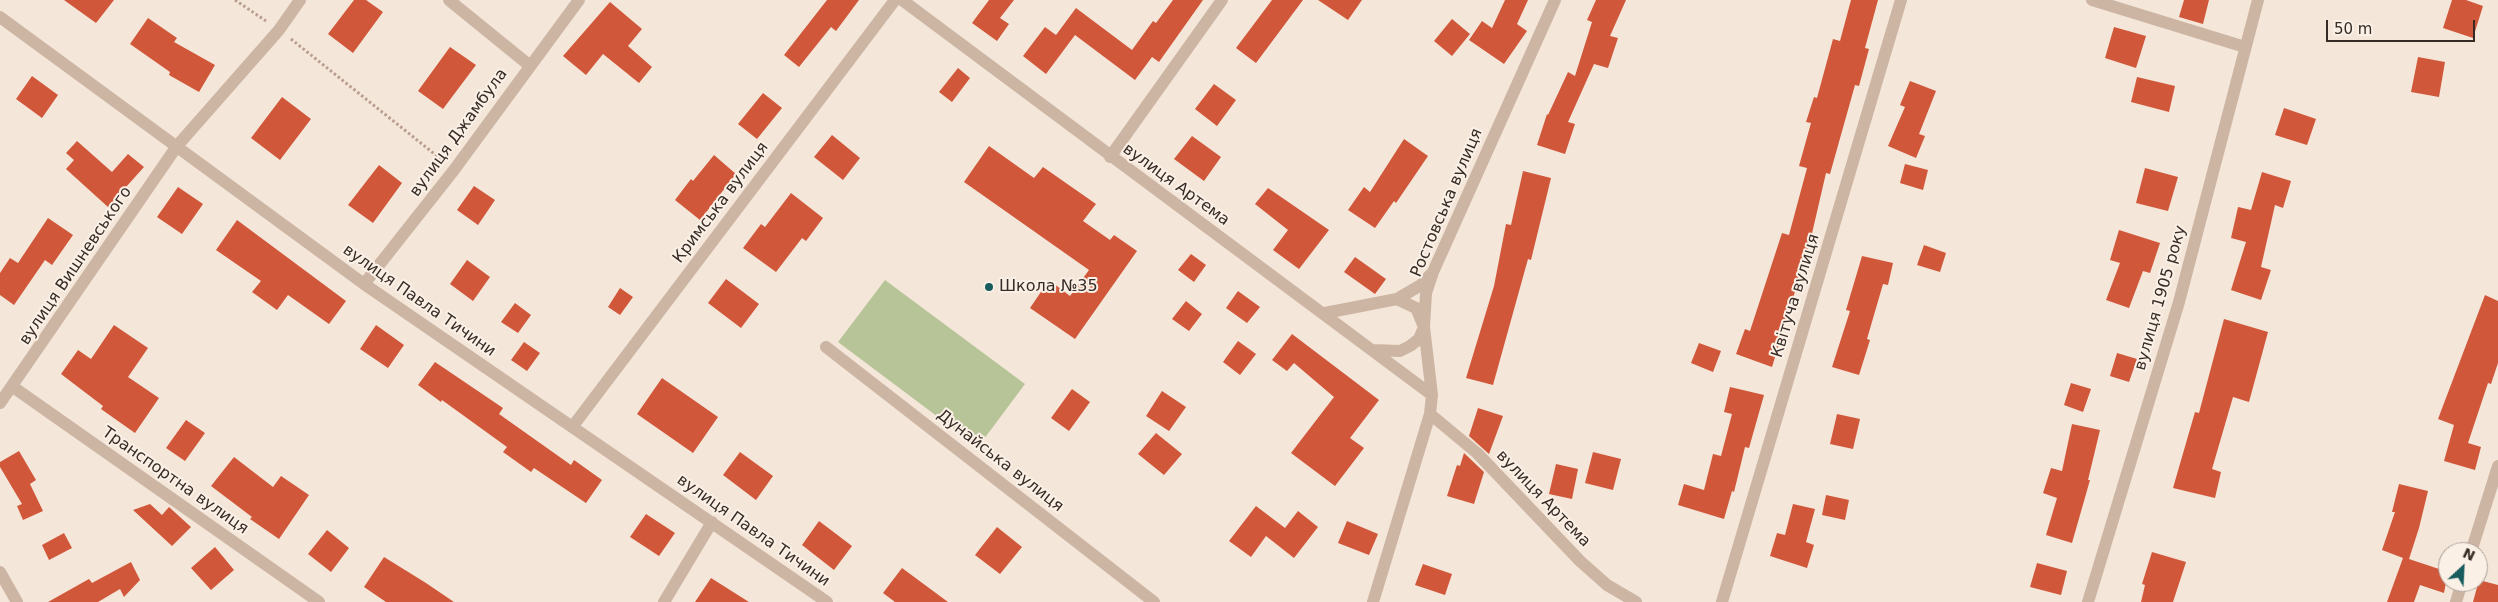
<!DOCTYPE html>
<html>
<head>
<meta charset="utf-8">
<style>
  body { margin:0 }
  #map { position:relative; width:2498px; height:602px; overflow:hidden; background:#f4e6d9; font-family:"DejaVu Sans",sans-serif }
  canvas { display:block }
  .north { position:absolute; left:2438px; top:542px; width:50px; height:50px; box-sizing:border-box; background:#fbf0e6; border:1px solid #ada199; border-radius:50%; rotate:25deg; font-size:14px; font-weight:700; line-height:20px; text-align:center; color:#372b26 }
  .north::after { content:''; display:block; margin:auto; width:18px; height:22px; background:#185c5d; clip-path:polygon(50% 0,100% 100%,50% 72%,0 100%) }
  .scale { position:absolute; left:2326px; top:20px; width:149px; height:22px; box-sizing:border-box; border:2px solid #372b26; border-top:0; padding-left:6px; font-size:15px; line-height:18px; white-space:nowrap; color:#372b26; -webkit-text-stroke:4px #fbf0e6; paint-order:stroke }
</style>
</head>
<body>
<div id="map">
<canvas width="2498" height="602"></canvas>
<div class="north">N</div>
<div class="scale">50 m</div>
</div>
<script>
const g = document.querySelector('canvas').getContext('2d');
g.lineJoin = 'round';
function fillPath(path, color) {
  g.fillStyle = color;
  g.fill(path, 'evenodd');
}
function shape(rows) {
  const path = new Path2D();
  for (const r of rows) {
    path.moveTo(r[0], r[1]);
    for (let i = 2; i < r.length; i += 2) path.lineTo(r[i], r[i + 1]);
  }
  return path;
}
function trace(path, color, width, dash) {
  g.strokeStyle = color;
  g.lineWidth = width;
  g.lineCap = dash ? 'butt' : 'round';
  g.setLineDash(dash || []);
  g.stroke(path);
}
function write(font, color, halo, rows, align = 'center') {
  g.font = font + ' "DejaVu Sans",sans-serif';
  g.lineWidth = 4;
  g.setLineDash([]);
  g.textBaseline = 'middle';
  g.strokeStyle = halo;
  g.fillStyle = color;
  for (const [text, x, y, turn = 0] of rows) {
    g.save();
    g.translate(x, y);
    g.rotate((+turn || 0) * Math.PI / 180);
    g.textAlign = isNaN(turn) ? turn : align;
    if (halo) g.strokeText(text, 0, 0);
    g.fillText(text, 0, 0);
    g.restore();
  }
}
const green = shape([
  [885,280,1025,384,978,447,838,342]
]);
const building = shape([
  [64,0,114,0,96,23],
  [354,0,366,0,383,12,353,53,328,34],
  [827,0,859,0,836,31,831,27,799,67,784,55],
  [989,0,1014,0,1000,18,1009,24,997,41,972,23],
  [1173,0,1203,0,1159,62,1152,57,1135,80,1075,35,1046,74,1023,56,1045,27,1056,35,1076,8,1132,50,1153,21,1156,23],
  [1272,0,1303,0,1256,63,1236,48],
  [1318,0,1362,0,1348,20],
  [1505,0,1528,0,1517,24,1527,31,1504,64,1469,40,1482,21,1492,28],
  [1596,0,1626,0,1610,36,1618,38,1608,68,1594,64,1568,122,1575,124,1565,154,1537,145,1547,114,1548,115,1568,72,1575,76,1592,22,1587,20],
  [1851,0,1878,0,1865,48,1869,49,1859,86,1855,85,1830,174,1826,173,1810,242,1772,367,1736,354,1745,329,1750,331,1782,233,1789,235,1807,168,1799,166,1811,123,1806,122,1814,97,1817,98,1833,39,1840,41],
  [2184,0,2209,0,2203,24,2179,17],
  [2452,0,2466,0,2483,6,2473,38,2443,28],
  [610,2,642,29,628,46,652,67,639,83,603,54,586,75,563,56],
  [148,18,177,38,174,42,215,65,199,92,169,75,170,72,130,44],
  [1452,19,1470,34,1452,56,1434,41],
  [2114,27,2146,36,2136,68,2105,58],
  [450,47,476,65,443,109,418,91],
  [2418,57,2445,62,2439,97,2411,92],
  [958,68,970,78,952,102,939,92],
  [32,76,58,95,42,118,16,99],
  [2137,77,2175,86,2169,112,2131,102],
  [1910,81,1936,91,1919,134,1925,136,1916,158,1888,146,1905,107,1900,105],
  [1214,84,1236,100,1217,126,1195,109],
  [763,93,782,108,757,139,738,124],
  [282,97,311,119,280,160,251,138],
  [2284,108,2316,119,2307,145,2275,135],
  [832,135,860,158,843,180,814,157],
  [1192,136,1221,157,1204,181,1174,159],
  [1404,139,1428,156,1396,203,1394,201,1375,228,1348,210,1364,187,1370,192],
  [77,141,112,172,128,154,144,167,108,207,66,169,74,160,66,153],
  [989,146,1034,178,1043,167,1096,204,1083,221,1110,240,1114,235,1137,251,1075,339,1030,308,1049,280,1070,296,1089,270,964,182],
  [714,155,736,174,700,220,675,200,691,179,693,181],
  [1905,164,1928,170,1923,190,1900,183],
  [379,165,402,183,373,223,348,205],
  [2145,168,2178,177,2168,211,2136,203],
  [1523,171,1551,178,1531,260,1528,259,1493,385,1466,378,1494,286,1506,224,1511,225],
  [2262,172,2291,181,2283,208,2275,205,2261,267,2271,270,2261,300,2231,290,2246,242,2231,238,2238,207,2251,210],
  [474,186,495,200,478,225,457,210],
  [178,187,203,204,182,234,157,217],
  [1268,188,1329,230,1299,269,1273,250,1288,230,1255,204],
  [791,193,823,218,806,241,802,238,776,272,743,248,761,224,765,227],
  [48,218,73,235,52,265,45,260,14,305,0,295,0,273,10,258,18,263],
  [237,220,346,301,329,324,288,295,277,310,252,292,261,281,216,250],
  [2119,230,2160,243,2150,273,2143,271,2129,308,2106,300,2120,263,2110,260],
  [1924,245,1946,253,1940,272,1917,265],
  [1191,254,1206,265,1194,282,1178,270],
  [1862,256,1893,263,1888,285,1883,284,1867,339,1870,340,1859,375,1832,367,1850,311,1846,310],
  [1355,257,1386,279,1375,294,1344,272],
  [467,260,490,277,473,301,450,284],
  [726,279,759,304,741,328,708,303],
  [620,288,633,297,620,315,608,307],
  [1238,291,1260,307,1247,323,1226,308],
  [2485,295,2498,301,2498,363,2491,384,2488,383,2468,443,2481,447,2475,470,2444,461,2454,425,2438,419],
  [1186,301,1202,314,1189,331,1172,319],
  [515,303,531,315,518,333,501,322],
  [2224,319,2268,332,2249,402,2233,397,2212,469,2221,472,2215,498,2173,488,2195,412,2199,413],
  [114,325,148,348,128,377,159,398,135,433,101,409,103,406,61,374,78,350,91,359],
  [376,325,404,345,388,368,360,349],
  [1292,334,1379,400,1350,438,1364,448,1335,486,1291,453,1334,397,1294,363,1287,371,1272,360],
  [1238,341,1256,354,1240,375,1223,362],
  [524,342,540,353,527,371,511,360],
  [1699,343,1721,351,1713,372,1691,363],
  [2117,353,2137,359,2129,382,2110,376],
  [435,362,503,408,499,414,571,465,574,460,602,480,586,503,534,468,531,472,503,452,507,447,442,400,441,402,418,385],
  [662,378,718,417,693,453,637,414],
  [2071,383,2091,389,2083,412,2064,405],
  [1730,387,1764,395,1749,448,1745,447,1734,492,1732,491,1724,519,1678,505,1684,484,1704,490,1713,454,1721,456,1732,414,1724,412],
  [1072,389,1090,402,1069,431,1051,418],
  [1162,391,1186,407,1169,431,1146,416],
  [1478,408,1503,416,1489,454,1469,436],
  [1837,414,1860,419,1853,449,1830,444],
  [186,420,205,433,185,461,166,448],
  [2072,424,2100,430,2088,480,2090,480,2072,543,2046,535,2057,498,2043,493,2051,468,2062,471],
  [1156,433,1182,454,1164,475,1138,454],
  [19,451,36,480,30,484,43,511,23,520,17,506,22,504,0,467,0,462],
  [740,452,773,476,756,500,723,475],
  [1593,452,1621,459,1613,490,1585,483],
  [1464,453,1484,472,1474,504,1447,496,1457,465,1460,466],
  [234,457,273,487,281,476,309,495,279,539,250,519,252,517,211,486],
  [1556,464,1578,469,1572,499,1549,494],
  [2399,484,2428,491,2419,528,2409,559,2448,572,2444,593,2420,585,2414,602,2387,602,2403,558,2382,550,2395,512,2392,512],
  [1826,495,1849,500,1845,520,1822,515],
  [150,504,162,515,169,507,191,527,172,546,133,510],
  [1793,504,1815,509,1806,542,1814,545,1807,568,1770,556,1777,533,1785,535],
  [1256,506,1285,528,1298,511,1318,527,1294,558,1266,536,1251,557,1229,541],
  [646,514,675,533,659,556,630,537],
  [819,521,852,546,834,570,802,545],
  [1347,521,1378,534,1369,555,1338,543],
  [997,527,1022,547,1000,574,975,555],
  [327,530,349,548,331,572,308,554],
  [64,533,72,548,49,560,42,545],
  [215,547,234,570,211,590,191,568],
  [2152,552,2186,562,2173,602,2141,602,2145,585,2142,584],
  [384,557,426,583,454,602,386,602,364,587],
  [131,562,140,580,124,597,120,589,98,602,48,602,89,579,92,583],
  [2037,563,2067,571,2061,595,2030,587],
  [1423,564,1452,574,1445,595,1415,585],
  [902,568,948,602,895,602,883,593],
  [711,578,749,602,695,602],
  [2479,580,2498,585,2498,602,2473,602]
]);
const path = shape([
  [235,0,266,21],
  [291,39,442,160]
]);
const minor = shape([
  [449,0,529,65],
  [902,0,1432,395],
  [2092,0,2245,47],
  [0,17,364,284,827,602],
  [1110,157,1222,0],
  [364,284,454,170,579,0],
  [1325,313,1397,299,1421,285,1431,274],
  [826,347,1154,602],
  [1373,350,1400,351,1410,346,1419,339,1424,327,1416,308,1397,299],
  [13,387,319,602],
  [0,403,177,146,279,30,300,0],
  [1430,414,1477,453,1580,561,1607,585,1636,602],
  [573,426,895,0],
  [2471,552,2498,466],
  [0,572,17,602],
  [664,602,712,522],
  [1373,602,1430,414,1432,395,1424,327,1426,293,1433,272,1555,0],
  [1722,602,1901,0],
  [2088,602,2179,302,2258,0],
  [2456,602,2462,582]
]);
const markers = [
  [989,287,5,"#185c5d"]
];
const streetNames = [
  ["вулиця Джамбула",459,133,-54],
  ["вулиця Артема",1176,185,36],
  ["Кримська вулиця",721,203,-53],
  ["Ростовська вулиця",1447,203,-67],
  ["вулиця Вишневського",76,266,-56],
  ["Квітуча вулиця",1796,296,-73],
  ["вулиця 1905 року",2161,298,-74],
  ["вулиця Павла Тичини",419,301,35],
  ["Дунайська вулиця",1000,461,38],
  ["Транспортна вулиця",175,481,35],
  ["вулиця Артема",1543,499,46],
  ["вулиця Павла Тичини",753,531,35]
];
const poiNames = [
  ["Школа №35",999,287]
];
fillPath(green, '#b7c498');
fillPath(building, '#d1573a');
trace(path, '#b99e8e', 3, [2.5, 2.5]);
trace(minor, '#cdb5a4', 12);
for (const [x, y, r, color] of markers) {
  const dot = new Path2D();
  dot.arc(x, y, r, 0, 2 * Math.PI);
  g.fillStyle = color;
  g.fill(dot);
  trace(dot, '#fbf0e6', 2);
}
write('16px', '#372b26', '#fbf0e6', streetNames);
write('16px', '#372b26', '#fbf0e6', poiNames, 'left');
</script>
</body>
</html>
